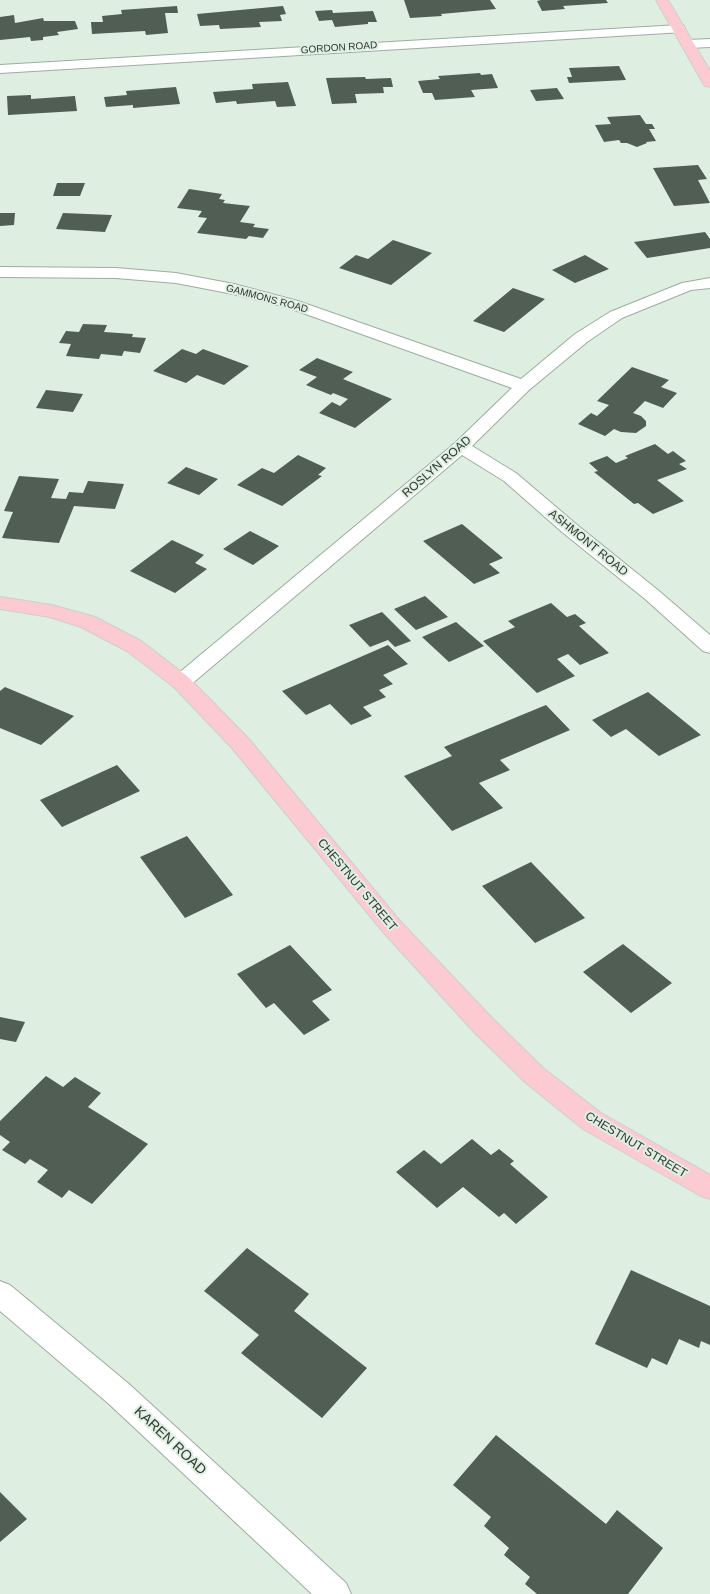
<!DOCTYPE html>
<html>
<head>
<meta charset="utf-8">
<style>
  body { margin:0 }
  canvas { display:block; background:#deefe2 }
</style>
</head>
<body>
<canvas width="710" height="1594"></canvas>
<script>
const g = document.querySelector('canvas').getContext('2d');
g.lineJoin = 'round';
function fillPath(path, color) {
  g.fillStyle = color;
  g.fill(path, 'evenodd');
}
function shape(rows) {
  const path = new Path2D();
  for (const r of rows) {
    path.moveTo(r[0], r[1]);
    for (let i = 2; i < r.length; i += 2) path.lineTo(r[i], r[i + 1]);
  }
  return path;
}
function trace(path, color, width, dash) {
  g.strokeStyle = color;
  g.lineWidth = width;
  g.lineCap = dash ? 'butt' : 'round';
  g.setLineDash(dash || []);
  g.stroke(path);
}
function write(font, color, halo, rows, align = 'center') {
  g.font = font + ' Arial,sans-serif';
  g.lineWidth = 4;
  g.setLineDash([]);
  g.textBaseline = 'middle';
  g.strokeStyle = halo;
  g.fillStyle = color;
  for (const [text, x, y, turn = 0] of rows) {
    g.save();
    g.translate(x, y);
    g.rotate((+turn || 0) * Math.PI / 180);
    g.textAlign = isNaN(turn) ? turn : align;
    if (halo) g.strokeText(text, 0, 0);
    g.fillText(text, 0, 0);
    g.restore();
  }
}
const building = shape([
  [404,0,490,0,496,9,441,14,442,16,410,18],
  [541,0,606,0,608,3,563,6,565,9,542,11,537,1],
  [177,6,178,13,165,13,168,33,146,35,145,31,92,34,91,22,103,22,102,16,122,14,121,10],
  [283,6,286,14,280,15,282,21,259,22,261,27,220,29,219,25,200,26,197,14],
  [332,10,333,13,373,11,377,22,368,22,368,24,335,27,332,20,319,21,315,11],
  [14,15,15,23,43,18,44,21,75,21,78,29,57,32,59,35,43,37,43,40,31,41,30,37,0,40,0,17],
  [619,66,626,80,569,83,567,77,572,77,569,68],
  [480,73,481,75,492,74,498,88,471,90,475,97,435,100,432,93,423,93,418,81,440,79,438,76],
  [365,77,366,79,391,78,393,87,383,87,384,93,355,94,357,103,332,104,326,78],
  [288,82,296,106,277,107,275,101,237,104,236,101,216,103,213,92,253,89,252,84],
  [176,87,180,104,133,108,133,105,106,107,104,97,127,95,126,91],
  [557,88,564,99,536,101,530,90],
  [31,95,31,99,75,96,77,111,8,115,7,96],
  [640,115,646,124,652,124,655,129,649,129,656,141,646,142,647,143,637,147,627,143,621,143,619,140,604,142,595,125,611,124,607,117],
  [698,165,707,179,698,180,710,203,674,206,653,168],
  [57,183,85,183,80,196,53,196],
  [189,189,222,194,219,199,225,200,223,203,250,206,240,222,255,224,253,227,269,229,263,238,249,236,246,239,197,233,207,218,198,217,202,211,177,208],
  [0,213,15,213,14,225,0,226],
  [63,213,112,215,105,232,56,229],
  [705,232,710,239,710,248,647,258,634,242],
  [393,240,432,253,391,285,339,268,356,255,368,259],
  [585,255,609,269,575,283,552,270],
  [513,288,545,299,504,332,473,321],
  [83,324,107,325,104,332,133,334,132,337,146,338,140,353,124,351,122,356,101,354,99,359,66,356,71,344,59,343,66,331,79,332],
  [182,349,196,354,203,349,249,366,224,385,197,375,186,383,153,371],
  [317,358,353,372,343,379,392,399,355,428,319,413,332,402,340,406,348,399,333,393,331,395,306,385,317,377,299,370],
  [632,367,669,380,661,387,677,393,663,408,645,401,633,413,641,416,646,421,646,426,636,433,621,432,614,429,605,436,578,424,591,413,597,416,609,405,597,401],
  [46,390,83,394,73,412,36,408],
  [655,444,668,454,673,451,686,461,679,464,687,469,657,480,684,501,653,514,638,503,634,504,594,472,598,471,589,463,607,456,616,463,628,458,625,456],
  [298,455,326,468,318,475,322,476,282,506,237,485,262,468,274,473],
  [186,467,218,479,199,495,167,483],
  [19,476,59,479,51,498,66,499,69,492,83,493,88,481,124,484,115,509,74,506,59,543,2,538,13,512,4,511],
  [462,524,503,558,489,564,500,573,474,584,423,541],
  [250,531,279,546,253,565,223,549],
  [172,540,204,555,195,563,207,569,175,593,130,571],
  [425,596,448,617,416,630,394,609],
  [551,603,567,617,575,614,586,623,579,626,609,653,580,665,568,654,557,659,575,676,537,693,483,641,515,627,508,621],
  [382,612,411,641,395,647,388,640,370,647,349,625],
  [456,622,484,646,449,662,422,637],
  [388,645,408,664,383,675,393,684,379,690,386,697,363,707,372,716,351,725,330,704,306,715,282,691],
  [5,687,74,716,41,745,0,728,0,691],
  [648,692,701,735,659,756,626,729,611,737,592,720],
  [546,705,570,730,500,760,510,770,479,783,503,808,452,831,404,776,452,756,444,747],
  [117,765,140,791,62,827,40,800],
  [187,836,233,895,185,918,140,857],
  [531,862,585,918,535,943,482,886],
  [623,944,672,983,631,1013,583,972],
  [290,945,332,990,312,1001,330,1020,304,1035,274,1003,266,1008,237,974],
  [0,1017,25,1022,16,1042,0,1039],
  [46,1076,63,1087,75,1077,101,1093,88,1107,148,1144,92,1204,69,1190,62,1198,37,1182,48,1170,30,1159,25,1164,2,1150,10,1142,0,1135,0,1121],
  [472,1139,491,1155,499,1149,514,1161,510,1164,548,1197,516,1224,504,1213,499,1217,463,1187,437,1208,396,1172,424,1150,441,1164],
  [247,1248,309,1294,294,1311,367,1368,322,1418,241,1353,259,1335,204,1291],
  [631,1270,710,1306,710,1345,701,1341,699,1348,679,1339,667,1365,652,1358,647,1368,595,1344],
  [496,1435,606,1524,617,1510,663,1548,628,1594,537,1594,525,1584,530,1577,504,1555,509,1548,484,1526,491,1517,453,1485],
  [0,1492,27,1519,0,1542]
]);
const minor = shape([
  [679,25,684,26,685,29,684,32,0,73,0,65,679,25],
  [710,39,710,47,688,48,681,44,688,40,710,39],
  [0,267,116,268,176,273,234,284,298,301,521,379,575,334,610,312,682,283,710,278,710,288,691,290,622,318,587,342,529,390,472,446,516,473,576,524,659,591,710,635,710,653,703,651,645,599,562,532,504,481,462,455,188,687,181,689,174,687,171,682,174,677,455,443,512,388,286,307,233,294,176,283,116,278,0,277,0,267],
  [0,1281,10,1285,129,1384,346,1583,351,1594,312,1594,109,1404,0,1311,0,1281]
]);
const major = shape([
  [656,0,668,0,710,71,710,87,705,86,703,83,656,0],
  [0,597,52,605,95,617,141,641,188,677,248,738,400,921,492,1018,543,1068,601,1113,710,1175,710,1199,701,1196,583,1129,525,1082,474,1032,384,933,232,748,174,687,127,651,81,627,50,617,0,609,0,597]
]);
const farStreetnames = [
  ["GORDON ROAD",339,48,-4],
  ["GAMMONS ROAD",267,299,15]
];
const streetNames = [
  ["ROSLYN ROAD",437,467,-41],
  ["ASHMONT ROAD",588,543,39],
  ["CHESTNUT STREET",357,885,50],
  ["CHESTNUT STREET",636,1145,31]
];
const nearStreetnames = [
  ["KAREN ROAD",170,1441,43]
];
fillPath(building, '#505e53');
trace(minor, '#9daca0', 2);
trace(major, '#cdcfce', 2);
fillPath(minor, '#fff');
fillPath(major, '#fbcbd1');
write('10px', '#303631', '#deefe2', farStreetnames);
write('12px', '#303631', '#deefe2', streetNames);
write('14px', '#303631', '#deefe2', nearStreetnames);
</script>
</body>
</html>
